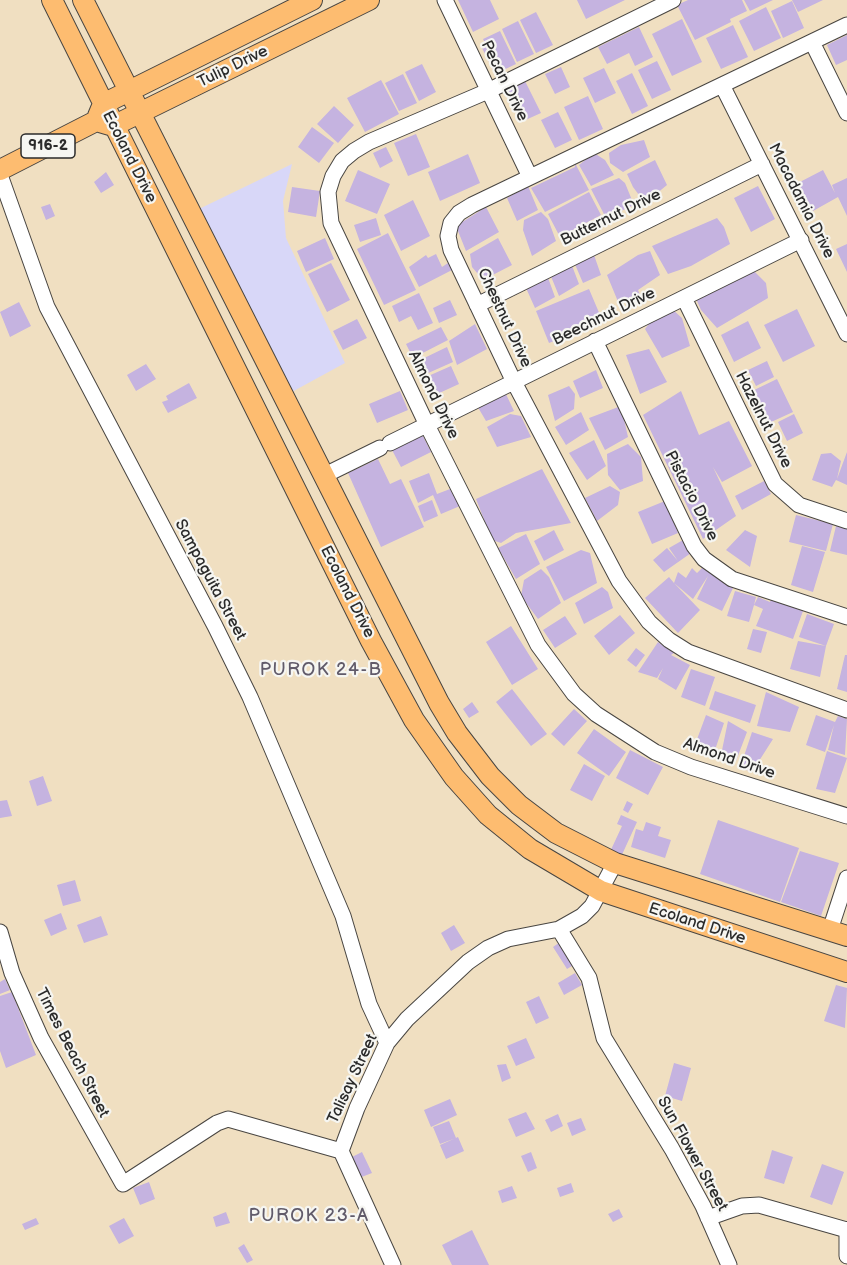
<!DOCTYPE html>
<html>
<head>
<meta charset="utf-8">
<style>
  body { margin:0 }
  canvas { display:block; background:#f0dfc1 }
</style>
</head>
<body>
<canvas width="847" height="1265"></canvas>
<script>
const g = document.querySelector('canvas').getContext('2d');
g.lineJoin = 'round';
function fillPath(path, color) {
  g.fillStyle = color;
  g.fill(path, 'evenodd');
}
function shape(rows) {
  const path = new Path2D();
  for (const r of rows) {
    path.moveTo(r[0], r[1]);
    for (let i = 2; i < r.length; i += 2) path.lineTo(r[i], r[i + 1]);
  }
  return path;
}
function trace(path, color, width, dash) {
  g.strokeStyle = color;
  g.lineWidth = width;
  g.lineCap = dash ? 'butt' : 'round';
  g.setLineDash(dash || []);
  g.stroke(path);
}
function write(font, color, halo, rows, align = 'center') {
  g.font = font + ' "Balsamiq Sans",sans-serif';
  g.lineWidth = 4.5;
  g.setLineDash([]);
  g.textBaseline = 'middle';
  g.strokeStyle = halo;
  g.fillStyle = color;
  for (const [text, x, y, turn = 0] of rows) {
    g.save();
    g.translate(x, y);
    g.rotate((+turn || 0) * Math.PI / 180);
    g.textAlign = isNaN(turn) ? turn : align;
    if (halo) g.strokeText(text, 0, 0);
    g.fillText(text, 0, 0);
    g.restore();
  }
}
const built = shape([
  [292,164,283,201,286,238,345,363,290,393,199,209]
]);
const building = shape([
  [458,0,490,0,499,19,473,32],
  [577,0,625,0,586,19],
  [688,0,742,0,747,11,730,19,731,22,695,40,677,5],
  [744,0,773,0,750,11],
  [792,0,823,0,798,12],
  [792,1,804,28,783,38,771,11],
  [766,7,781,38,754,51,739,21],
  [536,12,553,45,536,53,520,20],
  [682,19,702,62,672,76,652,34],
  [518,21,534,54,517,62,502,29],
  [733,25,748,57,721,69,706,38],
  [639,27,653,57,635,66,629,53,607,64,598,47],
  [500,31,516,64,495,74,482,48,486,45,483,39],
  [847,35,847,60,836,65,827,45],
  [657,61,671,90,652,99,638,70],
  [422,64,436,92,419,101,405,72],
  [561,67,570,87,555,94,545,74],
  [604,68,616,93,595,103,583,78],
  [632,73,648,106,632,114,616,81],
  [403,74,417,103,399,111,385,83],
  [381,80,399,114,365,132,347,98],
  [525,81,541,113,521,122,505,91],
  [588,96,603,129,579,140,564,107],
  [334,106,354,125,338,143,317,124],
  [558,112,572,140,555,148,541,120],
  [312,127,334,143,319,163,298,147],
  [416,134,430,167,408,176,394,143],
  [644,140,650,157,623,172,610,163,609,153,621,145],
  [386,147,393,161,380,168,373,153],
  [594,153,605,160,614,175,591,186,579,165],
  [468,154,480,183,440,201,428,172],
  [655,160,667,185,645,203,633,187,627,174],
  [575,163,589,190,545,212,531,188,575,167],
  [358,170,390,184,377,214,345,201],
  [823,170,835,193,832,185,847,178,847,216,838,197,813,211,798,183],
  [106,172,114,185,101,193,94,182],
  [619,178,625,183,634,205,606,218,591,189],
  [528,186,538,210,517,221,507,198],
  [758,186,775,219,751,232,734,198],
  [292,187,320,191,316,217,288,212],
  [589,192,601,215,560,237,548,214],
  [413,200,430,236,401,251,384,215],
  [50,204,55,216,46,220,41,207],
  [486,207,499,232,466,251,456,226],
  [541,212,548,219,556,241,532,256,523,230,524,220],
  [376,218,381,235,360,242,354,225],
  [717,218,724,227,730,244,691,266,668,274,652,246],
  [388,233,416,290,384,305,357,249],
  [325,238,334,259,306,272,297,251],
  [498,238,512,265,483,280,472,267,470,254],
  [847,244,847,272,836,249],
  [650,251,660,275,638,290,640,295,619,304,607,275,638,255],
  [436,254,442,267,448,263,452,270,419,287,409,267,426,255,428,258],
  [594,255,601,275,583,283,574,262],
  [331,263,350,300,327,312,308,274],
  [571,263,579,284,559,296,550,274],
  [753,270,766,283,768,298,717,328,701,310,697,301,698,296],
  [547,275,555,297,535,308,526,288],
  [589,289,603,322,549,343,536,311],
  [419,293,433,323,418,330,411,316,399,322,392,306],
  [450,300,457,315,439,323,433,308],
  [19,302,31,326,10,337,0,312],
  [672,309,682,318,690,346,662,358,645,329,652,320],
  [797,309,815,346,783,362,764,325],
  [357,319,367,338,343,350,333,331],
  [748,321,761,348,734,362,721,335],
  [475,324,487,349,457,365,449,341],
  [441,327,448,340,413,358,406,344],
  [447,347,453,362,426,374,420,360],
  [649,349,667,382,640,394,626,355],
  [767,361,774,377,756,386,748,370],
  [146,364,156,379,136,391,127,375],
  [451,366,459,384,435,395,426,377],
  [596,370,603,388,580,398,573,381],
  [777,379,793,412,769,423,750,392],
  [189,383,197,398,168,413,162,402,168,400,166,396],
  [569,386,575,394,574,409,555,421,548,395],
  [504,390,514,411,486,421,476,404],
  [400,391,408,410,377,423,369,404],
  [681,391,699,435,729,421,752,466,722,482,713,467,736,516,703,539,643,415],
  [621,406,628,437,605,450,589,418],
  [581,412,589,430,566,445,555,427],
  [510,414,521,416,531,437,497,447,487,427],
  [794,414,803,433,787,441,778,422],
  [422,434,431,452,401,467,392,450],
  [594,440,606,466,587,480,569,453],
  [628,444,641,457,643,481,620,490,608,475,607,454],
  [847,452,847,485,836,480,832,487,812,480,821,454,831,453,841,461,837,479],
  [378,459,390,484,401,479,424,527,381,547,348,473],
  [542,469,571,523,516,533,501,543,492,540,476,499],
  [429,473,437,494,450,489,460,506,441,514,433,495,418,503,409,481],
  [764,481,771,494,742,510,735,496],
  [610,486,620,492,618,505,597,521,585,498],
  [432,500,438,516,424,522,418,506],
  [665,501,678,533,652,544,638,512],
  [796,515,833,524,826,551,789,542],
  [836,526,847,529,847,555,830,551],
  [554,530,564,550,544,561,534,541],
  [745,530,757,536,750,567,726,550],
  [526,534,540,564,516,579,498,548],
  [683,540,691,553,664,572,653,560,667,548,678,561,669,548],
  [802,546,825,552,813,592,791,585],
  [581,550,590,553,597,583,564,601,546,567],
  [692,568,697,573,702,568,734,586,722,611,697,599,708,576,693,599,674,583,700,610,678,633,645,598,669,577,674,583,678,572,686,578],
  [541,569,549,577,561,603,538,619,521,596,524,580],
  [602,587,608,592,613,608,584,624,575,603],
  [735,591,756,597,754,605,758,597,770,602,773,595,788,602,786,605,803,611,793,639,756,626,763,609,754,605,749,622,727,616],
  [807,614,834,624,826,646,799,637],
  [620,615,635,633,609,655,594,636],
  [565,616,577,634,555,648,543,630],
  [511,626,538,669,512,685,486,642],
  [753,629,767,632,761,653,747,649],
  [798,641,826,646,820,677,790,669],
  [658,642,674,653,671,655,690,665,676,690,658,679,663,668,657,678,638,672],
  [636,648,645,655,636,667,627,660],
  [845,655,847,655,847,692,837,689],
  [691,669,715,677,705,706,681,697],
  [512,689,547,734,531,746,496,702],
  [715,691,756,705,750,723,709,709],
  [766,692,799,707,790,732,757,726],
  [472,702,479,712,469,718,463,709],
  [574,709,587,721,564,746,551,734],
  [706,715,724,723,713,756,693,750],
  [816,715,835,722,838,716,847,719,845,755,828,750,834,725,825,752,806,745],
  [728,721,747,732,736,761,720,760],
  [594,729,626,752,609,776,577,753],
  [752,732,773,739,752,772,740,768],
  [630,750,663,767,648,795,616,778],
  [827,751,847,758,835,793,816,789],
  [584,764,605,776,592,801,570,790],
  [43,776,52,801,37,806,29,781],
  [7,800,12,816,0,818,0,801],
  [627,801,633,804,628,813,623,810],
  [621,815,637,822,620,859,609,854,622,826,617,824],
  [718,820,799,848,780,902,700,874],
  [646,822,661,827,658,836,671,840,665,858,631,847,636,829,643,831],
  [800,851,839,863,821,916,781,902],
  [75,880,81,901,63,906,57,885],
  [61,913,67,929,51,936,44,920],
  [101,916,108,935,84,943,77,925],
  [454,925,465,943,451,951,441,933],
  [563,940,577,963,567,969,553,947],
  [575,973,582,985,564,995,558,983],
  [5,979,10,990,0,994,0,982],
  [836,985,847,988,845,1028,824,1021],
  [12,992,36,1055,6,1068,0,1051,0,996],
  [539,996,549,1018,536,1024,526,1002],
  [526,1038,535,1058,516,1066,507,1046],
  [674,1063,691,1068,682,1101,665,1096],
  [506,1064,511,1078,502,1082,497,1065],
  [450,1099,457,1115,431,1127,424,1110],
  [526,1112,535,1129,516,1137,508,1119],
  [558,1114,563,1126,551,1132,545,1120],
  [581,1118,586,1130,572,1136,567,1123],
  [449,1121,456,1138,440,1144,433,1127],
  [458,1137,464,1151,446,1159,440,1145],
  [772,1150,793,1157,784,1184,764,1178],
  [362,1152,372,1173,359,1178,350,1158],
  [531,1152,537,1168,528,1172,521,1156],
  [822,1164,844,1172,832,1205,810,1197],
  [149,1182,155,1199,140,1205,133,1188],
  [571,1183,574,1192,560,1197,557,1188],
  [512,1186,517,1198,502,1203,498,1191],
  [619,1209,623,1217,613,1222,608,1214],
  [226,1212,230,1223,216,1227,213,1217],
  [36,1218,39,1224,25,1230,22,1224],
  [124,1218,134,1236,119,1244,109,1226],
  [472,1230,489,1265,452,1265,442,1245],
  [244,1244,253,1260,247,1263,238,1248]
]);
const minor = shape([
  [445,0,530,177],
  [673,0,488,91,369,142,354,151,342,161,333,176,328,192,331,223,427,425,538,645,574,694,596,714,655,752,691,767,847,816],
  [847,25,472,205,459,213,451,223,448,236,451,250,514,382,619,581,649,622,669,640,688,652,847,710],
  [812,42,847,113],
  [722,85,847,334],
  [0,175,47,307,215,626,250,697,343,916,369,1004,387,1043],
  [684,298,775,484,799,505,847,521],
  [477,305,762,164],
  [595,341,694,546,704,559,732,579,847,617],
  [390,443,801,240],
  [323,476,380,448],
  [559,929,589,978,604,1038,672,1149,703,1206,729,1265],
  [830,930,847,878],
  [0,932,12,973,41,1038,123,1184,217,1123,228,1119,341,1151],
  [341,1151,357,1108,387,1043,407,1019,468,962,488,948,508,939,559,929,582,916,592,906,615,863],
  [341,1151,393,1265],
  [708,1218,742,1206,759,1205,847,1230],
  [847,1230,847,1256]
]);
const major = shape([
  [52,0,371,641,414,720,454,777,488,815,530,849,601,891,847,972],
  [83,0,439,703,457,733,490,776,519,805,556,833,615,863,847,936],
  [98,116,103,104,312,0],
  [0,170,96,121,113,126,369,0]
]);
const shields = [
  [48,146,54]
];
const shieldNames = [
  ["916-2",48,146]
];
const streetNames = [
  ["Tulip Drive",233,67,-26],
  ["Pecan Drive",504,81,64],
  ["Ecoland Drive",129,157,63],
  ["Macadamia Drive",801,201,63],
  ["Butternut Drive",611,218,-26],
  ["Beechnut Drive",604,317,-26],
  ["Chestnut Drive",504,318,65],
  ["Almond Drive",433,395,64],
  ["Hazelnut Drive",763,420,63],
  ["Pistacio Drive",691,496,63],
  ["Sampaguita Street",210,580,62],
  ["Ecoland Drive",347,592,63],
  ["Almond Drive",729,759,19],
  ["Ecoland Drive",697,924,18],
  ["Times Beach Street",72,1053,63],
  ["Talisay Street",353,1079,-65],
  ["Sun Flower Street",692,1154,61]
];
const neighbourhoodNames = [
  ["PUROK 24-B",321,670],
  ["PUROK 23-A",309,1216]
];
fillPath(built, '#d8d7f8');
fillPath(building, '#c5b3e0');
trace(minor, '#494642', 17);
trace(major, '#494642', 22);
trace(minor, '#fff', 15);
trace(major, '#fdbc70', 20);
for (const [x, y, w] of shields) {
  const box = new Path2D();
  box.roundRect(x - w / 2, y - 12, w, 24, 4.5);
  g.fillStyle = '#f6f6f2';
  g.fill(box);
  trace(box, '#2b2b2b', 1.5);
}
write('bold 15px', '#2b2b2b', null, shieldNames);
write('16px', '#2b2b2b', '#f6f6f2', streetNames);
g.letterSpacing = '1.5px';
write('18px', '#615b6a', '#f6f6f2', neighbourhoodNames);
g.letterSpacing = '0px';
</script>
</body>
</html>
